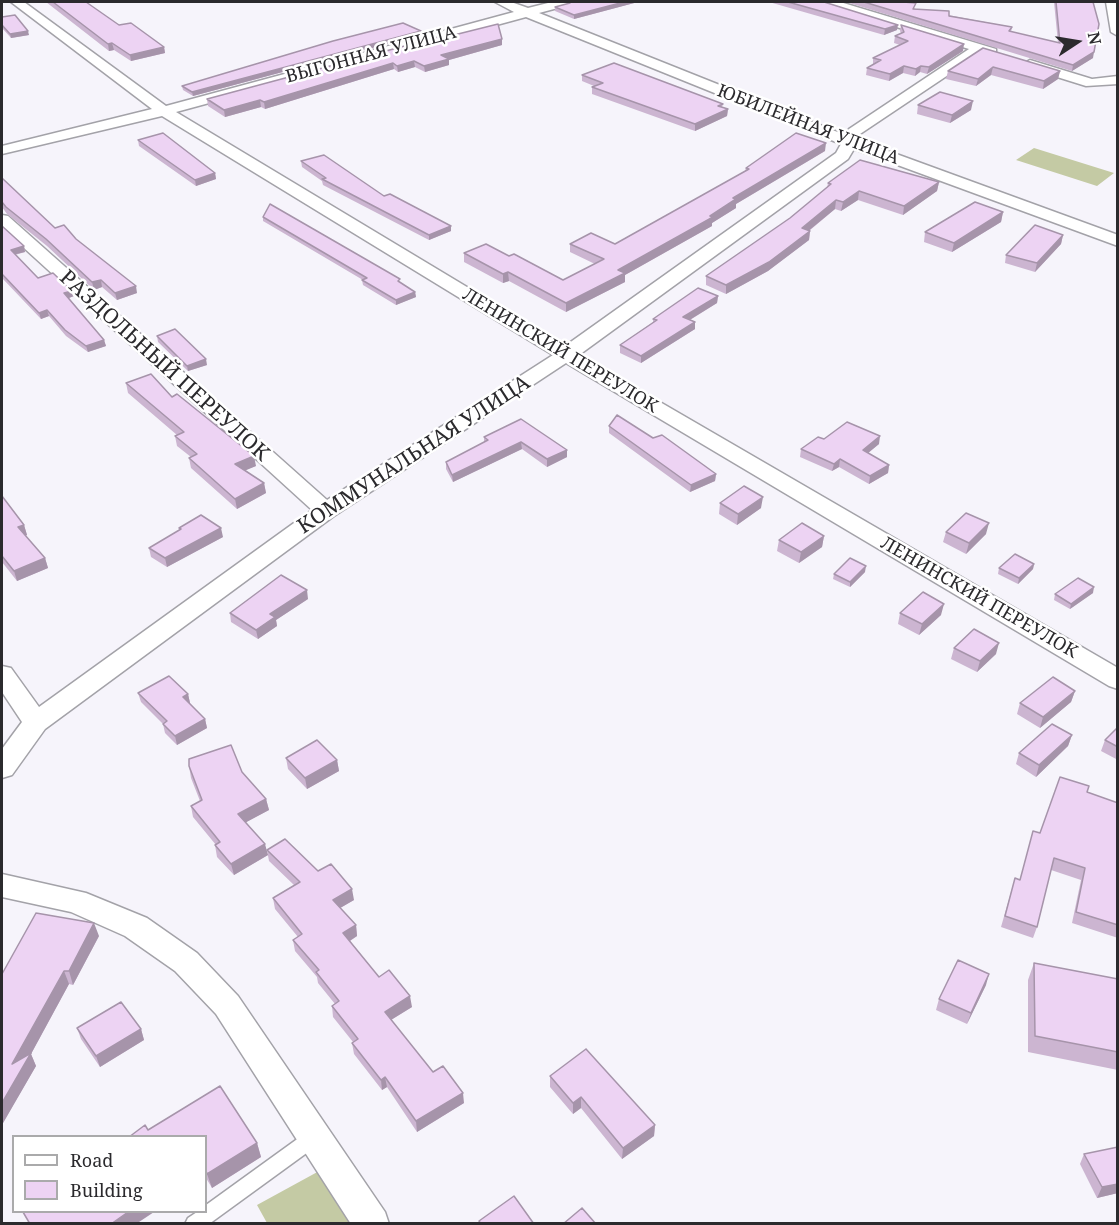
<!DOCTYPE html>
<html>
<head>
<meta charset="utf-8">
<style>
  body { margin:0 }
  #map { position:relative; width:1119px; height:1225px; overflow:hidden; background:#f6f4fb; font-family:"Noto Serif",serif }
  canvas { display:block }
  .frame { position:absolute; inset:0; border:3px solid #2b2a2d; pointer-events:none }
  .legend { position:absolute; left:12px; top:1135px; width:195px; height:78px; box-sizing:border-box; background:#fff; border:2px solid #aaaaab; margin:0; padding:8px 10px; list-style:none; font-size:18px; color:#2b2a2d }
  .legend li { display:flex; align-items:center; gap:12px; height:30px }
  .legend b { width:30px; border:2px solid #aaaaab }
  .north { position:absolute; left:1047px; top:12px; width:60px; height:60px; -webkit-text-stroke:4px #fff; paint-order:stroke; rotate:78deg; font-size:16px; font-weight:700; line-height:24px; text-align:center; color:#2b2a2d }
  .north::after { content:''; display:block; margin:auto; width:21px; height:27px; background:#2b2a2d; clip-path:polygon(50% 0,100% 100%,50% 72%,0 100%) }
</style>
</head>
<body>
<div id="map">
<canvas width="1119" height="1225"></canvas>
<div class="frame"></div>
<ul class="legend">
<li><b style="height:8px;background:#fff"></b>Road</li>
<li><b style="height:16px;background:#edd3f3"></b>Building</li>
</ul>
<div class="north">N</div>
</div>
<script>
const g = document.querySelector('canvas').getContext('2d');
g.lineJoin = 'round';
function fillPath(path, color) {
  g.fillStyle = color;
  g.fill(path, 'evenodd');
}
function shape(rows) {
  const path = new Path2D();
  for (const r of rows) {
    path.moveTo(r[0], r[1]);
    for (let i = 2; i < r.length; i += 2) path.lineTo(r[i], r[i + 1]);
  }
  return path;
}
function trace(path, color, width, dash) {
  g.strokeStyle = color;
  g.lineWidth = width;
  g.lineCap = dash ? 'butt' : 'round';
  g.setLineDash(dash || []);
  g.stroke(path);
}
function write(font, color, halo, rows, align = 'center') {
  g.font = font + ' "Noto Serif",serif';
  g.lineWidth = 5;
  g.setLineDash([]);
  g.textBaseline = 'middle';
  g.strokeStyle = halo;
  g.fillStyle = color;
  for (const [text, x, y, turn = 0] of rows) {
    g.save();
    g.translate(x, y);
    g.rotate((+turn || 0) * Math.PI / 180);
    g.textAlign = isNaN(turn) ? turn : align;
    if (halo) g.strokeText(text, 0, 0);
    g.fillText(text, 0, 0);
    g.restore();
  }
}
const forest = shape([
  [1034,148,1114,173,1097,186,1016,160],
  [321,1170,356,1223,267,1223,257,1205]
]);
const service = shape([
  [313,1130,319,1132,321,1138,319,1144,209,1224,185,1224,188,1218,197,1212,206,1212,206,1205,307,1132,313,1130]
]);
const minor = shape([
  [11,2,24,2,166,106,514,12,495,2,511,2,528,8,552,2,571,2,569,5,539,13,845,135,849,129,969,49,824,5,822,2,840,2,996,49,996,55,981,53,860,134,858,140,1118,235,1118,246,854,149,848,159,579,355,1118,668,1118,689,1109,686,566,363,334,516,45,729,12,775,2,778,2,749,22,722,2,692,2,666,11,668,39,707,312,510,2,228,2,215,8,216,327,500,553,355,162,116,2,154,2,146,152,109,11,2],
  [526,17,841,144,836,153,565,346,176,112,526,17],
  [1106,2,1118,2,1118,36,1111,32,1106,2],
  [1030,60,1092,79,1118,76,1118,84,1086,86,1025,67,1023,64,1030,60],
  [2,874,86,893,147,918,197,953,238,996,385,1212,389,1224,351,1224,216,1014,175,971,125,936,71,912,2,897,2,874]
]);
const wall = shape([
  [46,2,86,2,119,25,164,47,165,53,131,61,114,50,109,51],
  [638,2,574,19,555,11,555,7],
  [769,2,824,2,897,30,884,35],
  [846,2,903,2,916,9,1012,27,1011,32,1058,43,1054,2,1093,2,1093,58,1072,71],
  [2,17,29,35,11,38,2,28],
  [901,25,963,51,927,74,920,72,915,76,903,73,889,81,866,75,867,68,873,65,873,58,900,45,894,43,895,36,901,33,900,31],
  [421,35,193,96,183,90,182,86],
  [442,38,502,45,449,60,449,65,425,72,415,67,398,72,394,69,265,109,261,107,225,117,208,106,207,99],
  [983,48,1060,71,1058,79,1043,89,991,75,976,86,946,79,948,71],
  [582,75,723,104,722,107,728,109,727,116,695,131,592,94,592,87,594,86,582,81],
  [918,105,971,110,950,123,917,114],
  [138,140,215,173,216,179,196,186,139,146],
  [825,151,736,204,736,208,712,223,712,226,625,275,625,282,566,312,509,281,503,283,464,262,464,253,509,256,563,280,595,264,570,252,570,244,615,244,745,171,746,168],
  [301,161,384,196,451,226,451,231,429,240,323,185,322,181,302,167],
  [2,178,55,228,76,239,137,293,117,300,102,287,94,290,47,246,7,214,2,207],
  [939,182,937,191,903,215,858,200,841,211,835,209,809,231,810,231,809,240,768,271,726,294,706,285,706,276,790,218,827,188,828,183],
  [1003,212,1001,222,952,252,924,242,925,232],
  [263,217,400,282,415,292,416,297,396,305,363,285,362,280,363,280,263,221],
  [2,226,24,246,25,252,15,255,38,278,72,291,74,296,69,298,104,340,106,346,88,352,66,336,49,316,41,319,2,278],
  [1063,235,1061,244,1035,272,1005,263,1006,255],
  [718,296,717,303,690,320,695,322,695,329,641,363,620,353,620,345,653,322,653,319],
  [157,336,207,365,188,371,158,342],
  [126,383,172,397,256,466,245,470,264,483,266,493,237,509,191,468,189,458,191,457,177,446,175,436,177,435,128,393],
  [521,419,567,457,547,467,522,449,453,482,446,469,446,462,484,442,484,437],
  [609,426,653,438,716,474,715,481,690,492,609,433],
  [824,439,879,444,868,453,889,465,888,473,869,484,839,467,832,471,800,457,801,449],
  [2,496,24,525,27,535,25,536,45,558,48,568,17,581,2,562],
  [720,503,761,508,737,525,719,514],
  [179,528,223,537,167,567,151,557,149,548,179,531],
  [946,532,986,534,966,554,943,542],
  [824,536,822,547,799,563,777,551,779,540],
  [1034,564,1033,569,1018,584,998,574,999,568],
  [865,572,850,587,833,579,834,574],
  [1093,593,1070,609,1054,600,1055,594],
  [308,599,276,620,277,626,258,639,231,622,230,613],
  [900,613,941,615,919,635,898,624],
  [954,648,996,654,977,672,951,659],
  [1075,691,1071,702,1040,728,1017,714,1020,703],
  [138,693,188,694,190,703,205,719,207,728,177,745,165,733,163,724,141,702],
  [1118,727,1118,760,1101,751,1105,740],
  [1072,735,1068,746,1036,777,1016,764,1019,753],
  [286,758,337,760,339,771,307,789,288,769],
  [189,766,242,772,266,799,269,810,246,822,268,855,234,875,217,857,215,845,216,845,193,817,191,806,200,801,191,778],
  [1087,792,1118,803,1118,938,1072,923,1081,880,1051,870,1037,927,1033,938,1001,927,1015,878,1020,880,1033,831,1040,833],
  [267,850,318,871,354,900,340,908,356,925,357,936,350,941,379,977,412,1007,391,1020,433,1072,464,1103,417,1132,387,1087,382,1090,354,1054,352,1043,353,1042,333,1017,332,1006,335,1004,318,983,317,977,295,951,293,940,298,937,275,909,273,898,294,885,269,861],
  [99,936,73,985,69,984,31,1054,36,1066,2,1124,2,974],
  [1034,963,1118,979,1118,1070,1028,1052,1028,980],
  [986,985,967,1024,936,1010,939,999],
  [77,1028,141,1029,144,1040,100,1067,81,1039],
  [550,1076,655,1125,654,1136,622,1159,581,1108,573,1114,550,1087],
  [220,1086,257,1143,261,1157,212,1188,206,1178,206,1137,129,1137,145,1125,148,1130],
  [1084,1154,1118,1193,1097,1198,1080,1164]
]);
const shadedWall = shape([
  [624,2,638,2,574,19,574,15],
  [898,25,897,30,884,35,885,29],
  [28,31,29,35,11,38,10,34],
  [421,31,421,35,193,96,192,92],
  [502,39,502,45,449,60,449,65,425,72,424,66,441,55],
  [112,43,114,50,109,51,108,44],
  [964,44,963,51,927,74,929,67],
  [164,47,165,53,131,61,130,55],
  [1094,52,1093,58,1072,71,1073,65],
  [414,61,415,67,398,72,397,66],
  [393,63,394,69,265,109,264,102],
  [904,66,903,73,889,81,890,74],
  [921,66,920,72,915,76,916,69],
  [993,67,991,75,976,86,978,79],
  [1060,71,1058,79,1043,89,1044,81],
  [260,100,261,107,225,117,224,110],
  [973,101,971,110,950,123,952,115],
  [728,109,727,116,695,131,695,124],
  [826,143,825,151,736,204,736,208,712,223,712,226,625,275,625,282,566,312,566,303,618,270,710,216,733,198],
  [215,173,216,179,196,186,195,180],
  [939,182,937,191,903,215,904,206],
  [859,191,858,200,841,211,843,202],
  [836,200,835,209,801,237,802,228],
  [1003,212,1001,222,952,252,954,243],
  [451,226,451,231,429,240,429,235],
  [810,231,809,240,768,271,726,294,726,285],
  [1063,235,1061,244,1035,272,1037,263],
  [24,246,25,252,12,255,11,250],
  [508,272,509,281,503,283,503,274],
  [101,280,102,287,94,290,92,282],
  [136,286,137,293,117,300,115,293],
  [72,291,74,296,66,299,64,293],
  [415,292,416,297,396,305,396,300],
  [718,296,717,303,683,324,683,317],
  [47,310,49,316,41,319,39,313],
  [695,322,695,329,641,363,641,356],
  [104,340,106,346,88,352,86,346],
  [206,359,207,365,188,371,187,366],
  [880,436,879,444,862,458,863,450],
  [521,442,522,449,453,482,452,475],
  [567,450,567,457,547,467,547,459],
  [254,456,256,466,237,474,235,464],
  [840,459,839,467,832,471,834,464],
  [889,465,888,473,869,484,870,476],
  [716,474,715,481,690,492,691,485],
  [264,483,266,493,237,509,235,499],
  [763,497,761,508,737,525,738,514],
  [989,523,986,534,966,554,969,543],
  [24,525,27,535,21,537,18,527],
  [221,528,223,537,167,567,165,558],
  [824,536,822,547,799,563,801,552],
  [45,558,48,568,17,581,14,571],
  [1034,564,1033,569,1018,584,1019,578],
  [866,566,865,572,850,587,850,582],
  [1094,587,1093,593,1070,609,1071,604],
  [307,590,308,599,276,620,277,626,258,639,256,630,270,614],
  [944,604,941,615,919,635,922,624],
  [999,643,996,654,977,672,980,661],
  [1075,691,1071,702,1040,728,1043,717],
  [188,694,190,703,185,705,183,697],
  [205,719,207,728,177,745,175,736],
  [1072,735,1068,746,1036,777,1039,765],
  [337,760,339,771,307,789,305,778],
  [266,799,269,810,241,825,238,814],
  [265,844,268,855,234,875,231,864],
  [352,889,354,900,335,911,333,900],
  [94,923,99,936,73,985,69,971],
  [356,925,357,936,345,944,343,933],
  [64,971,69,984,31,1054,36,1066,2,1125,2,1103,12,1064],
  [989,974,986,985,967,1024,971,1013],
  [410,996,412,1007,386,1023,385,1012],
  [141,1029,144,1040,100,1067,96,1056],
  [385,1077,387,1087,382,1090,381,1080],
  [463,1093,464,1103,417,1132,416,1121],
  [581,1097,581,1108,573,1114,573,1103],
  [655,1125,654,1136,622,1159,623,1148],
  [257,1143,261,1157,212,1188,207,1174],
  [1118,1184,1118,1193,1097,1198,1102,1187],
  [128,1212,154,1212,136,1224,111,1224]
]);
const building = shape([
  [53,2,86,2,119,25,131,23,164,47,130,55,112,43,108,44,53,2],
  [570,2,624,2,574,15,555,7,570,3,570,2],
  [788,2,824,2,898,25,885,29,788,2],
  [864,2,903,2,916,3,913,9,949,11,949,16,1012,27,1009,31,1060,43,1056,2,1093,2,1099,24,1094,52,1073,65,864,2],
  [15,15,28,31,10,34,2,25,2,17,15,15],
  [403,23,421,31,192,92,182,86,333,41,403,23],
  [498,24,502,39,441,55,449,59,424,66,414,61,397,66,393,63,264,102,260,100,224,110,207,99,438,37,442,38,498,24],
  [901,25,964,44,929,67,921,66,916,69,904,66,890,74,867,68,881,60,873,58,908,41,895,36,904,32,901,25],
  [983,48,1060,71,1044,81,993,67,978,79,948,71,983,48],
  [614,63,723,104,718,106,728,109,695,124,592,87,603,83,582,75,614,63],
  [940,92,973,101,952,115,918,105,940,92],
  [163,133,215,173,195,180,138,140,163,133],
  [796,133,826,143,733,198,736,199,710,216,713,217,618,270,625,273,566,303,508,272,503,274,464,253,486,244,509,256,514,254,563,280,604,259,570,244,591,233,615,244,749,169,746,168,796,133],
  [324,155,384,196,390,194,451,226,429,235,322,179,326,178,301,161,324,155],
  [860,160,939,182,904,206,859,191,843,202,836,200,802,228,810,231,769,262,726,285,706,276,790,218,831,184,828,183,860,160],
  [2,178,55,228,64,225,76,239,136,286,115,293,101,280,92,282,46,239,6,207,2,202,2,178],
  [975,202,1003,212,954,243,925,232,975,202],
  [270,204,400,279,398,281,415,292,396,300,362,280,367,278,263,217,270,204],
  [1035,225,1063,235,1037,263,1006,255,1035,225],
  [2,226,24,246,11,250,38,278,53,273,72,291,64,293,104,340,86,346,65,330,47,310,39,313,2,274,2,226],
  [698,288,718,296,683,317,695,322,641,356,620,345,657,320,653,319,698,288],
  [175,329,206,359,187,366,157,336,175,329],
  [151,374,172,397,177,394,254,456,235,464,264,483,235,499,189,458,197,454,175,436,184,432,126,383,151,374],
  [617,415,653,438,662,435,716,474,691,485,609,426,617,415],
  [521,419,567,450,547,459,521,442,452,475,446,462,488,440,484,437,521,419],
  [847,422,880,436,863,450,889,465,870,476,840,459,834,464,801,449,818,437,824,439,847,422],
  [744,486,763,497,738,514,720,503,744,486],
  [2,496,24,525,18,527,45,558,14,571,2,556,2,496],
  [966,513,989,523,969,543,946,532,966,513],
  [201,515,221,528,165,558,149,548,181,529,179,528,201,515],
  [802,523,824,536,801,552,779,540,802,523],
  [1015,554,1034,564,1019,578,999,568,1015,554],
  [850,558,866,566,850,582,834,574,850,558],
  [281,575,307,590,270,614,275,617,256,630,230,613,281,575],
  [1078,578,1094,587,1071,604,1055,594,1078,578],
  [923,592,944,604,922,624,900,613,923,592],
  [974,629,999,643,980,661,954,648,974,629],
  [169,676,188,694,183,697,205,719,175,736,163,724,167,721,138,693,169,676],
  [1053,677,1075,691,1043,717,1020,703,1053,677],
  [1052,724,1072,735,1039,765,1019,753,1052,724],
  [1118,727,1118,747,1105,740,1118,727],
  [317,740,337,760,305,778,286,758,317,740],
  [231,745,242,772,266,799,238,814,265,844,231,864,215,845,220,842,191,806,202,800,189,766,189,759,231,745],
  [1060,777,1089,786,1087,792,1118,803,1118,925,1076,912,1085,868,1054,858,1037,927,1005,916,1015,878,1020,880,1033,831,1040,833,1060,777],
  [285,839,318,871,331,864,352,889,333,900,356,925,343,933,379,977,389,970,410,996,385,1012,433,1072,443,1066,463,1093,416,1121,385,1077,381,1080,352,1043,358,1039,332,1006,339,1001,316,972,319,970,293,940,302,934,273,898,300,882,267,850,285,839],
  [36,913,94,923,69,971,64,971,12,1064,31,1053,2,1103,2,974,36,913],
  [958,960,989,974,971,1013,939,999,958,960],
  [1034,963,1118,979,1118,1052,1035,1036,1034,963],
  [121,1002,141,1029,96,1056,77,1028,121,1002],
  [586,1049,655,1125,623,1148,581,1097,573,1103,550,1076,586,1049],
  [220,1086,257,1143,207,1174,206,1171,206,1137,129,1137,145,1125,148,1130,220,1086],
  [1118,1147,1118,1184,1102,1187,1084,1154,1118,1147],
  [514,1196,534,1224,481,1224,479,1221,514,1196],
  [582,1208,596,1224,563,1224,582,1208],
  [23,1212,128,1212,111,1224,30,1224,23,1212]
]);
const farStreetnames = [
  ["ВЫГОННАЯ УЛИЦА",371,55,-15],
  ["ЮБИЛЕЙНАЯ УЛИЦА",808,125,21],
  ["ЛЕНИНСКИЙ ПЕРЕУЛОК",560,351,31],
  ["ЛЕНИНСКИЙ ПЕРЕУЛОК",979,598,30]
];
const streetNames = [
  ["РАЗДОЛЬНЫЙ ПЕРЕУЛОК",164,366,42],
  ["КОММУНАЛЬНАЯ УЛИЦА",414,455,-33]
];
fillPath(forest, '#c4caa4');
trace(service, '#a3a2a8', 3);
trace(minor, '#a3a2a8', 3);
fillPath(service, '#fff');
fillPath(minor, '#fff');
fillPath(wall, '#ccb5d1');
fillPath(shadedWall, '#a694aa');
fillPath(building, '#edd3f3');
trace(building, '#a694aa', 1.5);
write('18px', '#2b2a2d', '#fff', farStreetnames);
write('21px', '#2b2a2d', '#fff', streetNames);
</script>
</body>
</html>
